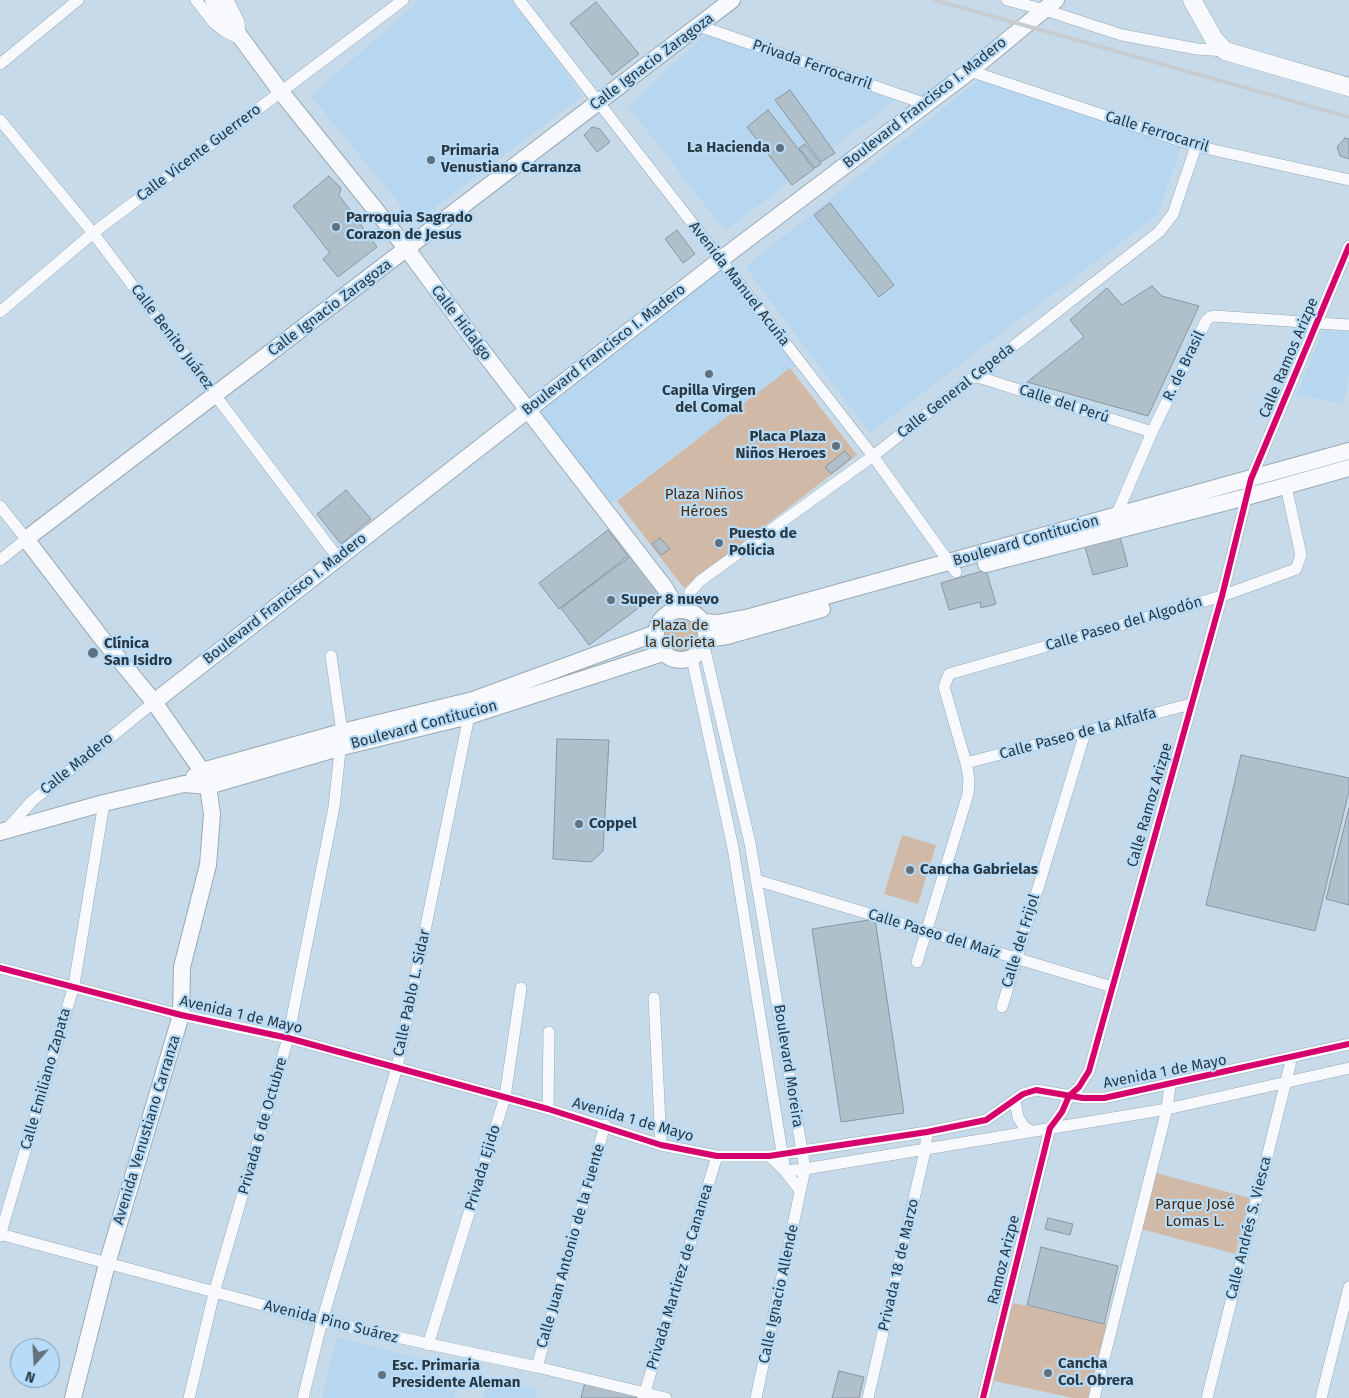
<!DOCTYPE html>
<html>
<head>
<meta charset="utf-8">
<style>
  body { margin:0 }
  #map { position:relative; width:1349px; height:1398px; overflow:hidden; background:#c7dae9; font-family:"Fira Sans",sans-serif }
  canvas { display:block }
  .north { position:absolute; left:10px; top:1338px; width:50px; height:50px; box-sizing:border-box; background:#b8dcf8; border:1px solid #7f9bb0; border-radius:50%; rotate:199deg; font-size:14px; font-weight:700; line-height:20px; text-align:center; color:#2a3943 }
  .north::after { content:''; display:block; margin:auto; width:18px; height:22px; background:#61717d; clip-path:polygon(50% 0,100% 100%,50% 72%,0 100%) }
</style>
</head>
<body>
<div id="map">
<canvas width="1349" height="1398"></canvas>
<div class="north">N</div>
</div>
<script>
const g = document.querySelector('canvas').getContext('2d');
g.lineJoin = 'round';
function fillPath(path, color) {
  g.fillStyle = color;
  g.fill(path, 'evenodd');
}
function shape(rows) {
  const path = new Path2D();
  for (const r of rows) {
    if (r.length === 3) {
      path.moveTo(r[0] + r[2], r[1]);
      path.arc(r[0], r[1], r[2], 0, 2 * Math.PI);
      continue;
    }
    path.moveTo(r[0], r[1]);
    for (let i = 2; i < r.length; i += 2) path.lineTo(r[i], r[i + 1]);
  }
  return path;
}
function trace(path, color, width, dash) {
  g.strokeStyle = color;
  g.lineWidth = width;
  g.lineCap = dash ? 'butt' : 'round';
  g.setLineDash(dash || []);
  g.stroke(path);
}
function write(font, color, halo, rows, align = 'center') {
  g.font = font + ' "Fira Sans",sans-serif';
  g.lineWidth = 4.5;
  g.setLineDash([]);
  g.textBaseline = 'middle';
  g.strokeStyle = halo;
  g.fillStyle = color;
  for (const [text, x, y, turn = 0] of rows) {
    g.save();
    g.translate(x, y);
    g.rotate((+turn || 0) * Math.PI / 180);
    g.textAlign = isNaN(turn) ? turn : align;
    if (halo) g.strokeText(text, 0, 0);
    g.fillText(text, 0, 0);
    g.restore();
  }
}
const built = shape([
  [420,0,513,0,582,96,415,223,311,96],
  [707,34,898,98,725,231,628,106],
  [980,79,1183,141,1158,214,870,433,745,267],
  [715,253,800,362,608,506,528,401],
  [1323,330,1349,332,1349,375,1343,404,1297,394],
  [337,1337,439,1364,434,1386,456,1391,454,1398,322,1398],
  [487,1378,538,1390,536,1398,483,1398]
]);
const green = shape([
  [790,368,857,455,684,588,617,501],
  [680,634,18],
  [902,835,936,845,918,904,884,894],
  [1156,1173,1250,1198,1235,1254,1141,1229],
  [1013,1303,1110,1324,1091,1398,1073,1398,990,1380]
]);
const building = shape([
  [596,2,639,54,612,75,570,23,596,2],
  [790,90,835,153,821,162,775,100,790,90],
  [768,110,814,169,792,185,747,127,768,110],
  [592,127,600,129,610,142,597,152,584,135,592,127],
  [1345,138,1349,139,1349,159,1340,156,1337,147,1345,138],
  [805,144,821,164,815,168,799,148,805,144],
  [329,176,341,188,339,195,377,247,338,277,323,259,330,253,293,206,329,176],
  [830,203,894,285,879,297,814,215,830,203],
  [677,230,695,254,683,263,665,239,677,230],
  [1152,286,1162,296,1199,306,1148,416,1027,382,1084,337,1070,320,1107,288,1122,305,1152,286],
  [845,451,851,458,831,474,825,467,845,451],
  [346,490,371,519,341,544,317,514,346,490],
  [608,530,628,556,559,609,539,583,608,530],
  [1118,530,1128,566,1093,575,1083,540,1118,530],
  [660,538,670,549,661,555,652,544,660,538],
  [721,538,725,543,717,549,713,544,721,538],
  [632,555,660,592,589,645,561,608,632,555],
  [986,570,996,604,981,608,980,602,949,610,941,583,986,570],
  [557,739,609,740,603,851,591,862,553,859,557,739],
  [1241,755,1349,778,1349,791,1315,931,1206,905,1241,755],
  [1349,808,1349,905,1326,899,1349,808],
  [875,919,904,1113,841,1122,812,929,875,919],
  [1048,1218,1073,1224,1070,1235,1045,1229,1048,1218],
  [1041,1247,1118,1266,1104,1324,1027,1305,1041,1247],
  [839,1371,864,1377,859,1398,832,1398,839,1371],
  [585,1382,637,1394,636,1398,581,1398,585,1382]
]);
const street = shape([
  [196,0,214,23,224,31,240,39,239,22,228,0],
  [519,0,873,456,956,572],
  [1007,0,1045,10,1122,35,1197,49,1225,51],
  [699,26,926,104],
  [0,64,78,0],
  [970,71,1196,146,1349,180],
  [0,120,93,233,338,558],
  [0,312,93,233,403,0],
  [975,376,1152,432],
  [0,506,26,539,0,560],
  [1116,516,1152,432,1206,321,1210,317,1214,316,1349,325],
  [687,611,690,592,700,581,873,456,1159,232,1173,214,1196,146],
  [704,646,750,843,805,1169,756,1398],
  [692,658,733,848,785,1171,799,1189],
  [966,763,1191,704],
  [6,830,32,801,154,702],
  [756,880,1112,987],
  [917,962,968,794,969,778,966,763,944,687,949,674,1222,596,1296,569,1301,555,1286,486],
  [0,968,181,1015,288,1038,548,1109,661,1145,717,1156,769,1156,927,1132,986,1120,1023,1094,1036,1090,1083,1098,1104,1098,1349,1044],
  [654,998,661,1145],
  [1002,1007,1085,733],
  [1015,1101,1018,1117,1024,1127,1031,1131],
  [548,1109,549,1032],
  [769,1156,785,1171,805,1169,1167,1109,1349,1068],
  [0,1234,322,1321,537,1367,666,1398],
  [0,1236,74,985,104,803],
  [428,1345,505,1097,521,988],
  [537,1367,605,1125],
  [189,1398,214,1293,288,1038,334,807,342,732,331,656],
  [303,1398,322,1321,397,1067,470,711],
  [643,1398,717,1156],
  [868,1398,925,1151,927,1132],
  [983,1398,1050,1128,1062,1112,1069,1096,1079,1087,1089,1071,1222,596,1251,479,1349,246],
  [1094,1398,1167,1109,1170,1085],
  [1207,1398,1292,1057],
  [1321,1398,1349,1287]
]);
const secondary = shape([
  [213,0,281,92,407,249,477,344,665,588,678,610],
  [986,564,1246,497,1349,468],
  [681,635,25],
  [702,622,718,623,750,617,1349,451],
  [706,639,727,636,822,609],
  [154,702,720,260,970,71,1056,0],
  [194,777,202,771,342,732,473,700,656,633],
  [0,832,104,803,184,784,208,786,342,747,469,716,663,653],
  [73,1398,107,1264,181,1015,182,967,208,865,212,814,208,786,202,771,154,702,100,636,26,539,732,0]
]);
const primary = shape([
  [1192,0,1214,39,1225,51,1349,87]
]);
const rail = shape([
  [935,0,1349,117]
]);
const cycleway = shape([
  [0,968,181,1015,288,1038,548,1109,661,1145,717,1156,769,1156,927,1132,986,1120,1023,1094,1036,1090,1083,1098,1104,1098,1349,1044],
  [983,1398,1050,1128,1062,1112,1069,1096,1079,1087,1089,1071,1222,596,1251,479,1349,246]
]);
const markers = [
  [780,148,5,"#61717d"],
  [431,160,5,"#61717d"],
  [336,227,5,"#61717d"],
  [709,374,5,"#61717d"],
  [836,446,5,"#61717d"],
  [719,543,5,"#61717d"],
  [611,600,5,"#61717d"],
  [93,653,6,"#61717d"],
  [579,824,5,"#61717d"],
  [910,870,5,"#61717d"],
  [1048,1373,5,"#61717d"],
  [382,1375,5,"#61717d"]
];
const streetNames = [
  ["Calle Ignacio Zaragoza",652,62,-37],
  ["Privada Ferrocarril",812,65,19],
  ["Boulevard Francisco I. Madero",925,103,-38],
  ["Calle Ferrocarril",1157,132,17],
  ["Calle Vicente Guerrero",199,153,-37],
  ["Avenida Manuel Acuña",739,284,52],
  ["Calle Ignacio Zaragoza",330,308,-37],
  ["Calle Hidalgo",461,323,53],
  ["Calle Benito Juárez",172,337,53],
  ["Boulevard Francisco I. Madero",604,350,-38],
  ["Calle Ramos Arizpe",1289,358,-67],
  ["R. de Brasil",1184,366,-64],
  ["Calle General Cepeda",956,391,-38],
  ["Calle del Perú",1064,404,18],
  ["Boulevard Contitucion",1026,541,-16],
  ["Boulevard Francisco I. Madero",285,599,-38],
  ["Calle Paseo del Algodón",1124,624,-16],
  ["Boulevard Contitucion",424,725,-15],
  ["Calle Paseo de la Alfalfa",1078,734,-15],
  ["Calle Madero",77,764,-39],
  ["Calle Ramoz Arizpe",1150,805,-74],
  ["Calle Paseo del Maíz",934,934,17],
  ["Calle del Frijol",1021,941,-73],
  ["Calle Pablo L. Sidar",412,993,-78],
  ["Avenida 1 de Mayo",241,1015,13],
  ["Boulevard Moreira",788,1066,81],
  ["Avenida 1 de Mayo",1165,1072,-11],
  ["Calle Emiliano Zapata",46,1079,-74],
  ["Avenida 1 de Mayo",633,1120,16],
  ["Privada 6 de Octubre",263,1126,-74],
  ["Avenida Venustiano Carranza",147,1130,-73],
  ["Privada Ejido",483,1168,-73],
  ["Calle Andrés S. Viesca",1249,1228,-76],
  ["Calle Juan Antonio de la Fuente",571,1246,-74],
  ["Ramoz Arizpe",1004,1260,-76],
  ["Privada 18 de Marzo",899,1265,-77],
  ["Privada Martirez de Cananea",680,1277,-73],
  ["Calle Ignacio Allende",779,1294,-78],
  ["Avenida Pino Suárez",331,1322,14]
];
const poiNames = [
  ["La Hacienda",770,148,"right"],
  ["Primaria",441,151],
  ["Venustiano Carranza",441,168],
  ["Parroquia Sagrado",346,218],
  ["Corazon de Jesus",346,235],
  ["Capilla Virgen",709,391,"center"],
  ["del Comal",709,408,"center"],
  ["Placa Plaza",826,437,"right"],
  ["Niños Heroes",826,454,"right"],
  ["Puesto de",729,534],
  ["Policia",729,551],
  ["Super 8 nuevo",621,600],
  ["Clínica",104,644],
  ["San Isidro",104,661],
  ["Coppel",589,824],
  ["Cancha Gabrielas",920,870],
  ["Cancha",1058,1364],
  ["Col. Obrera",1058,1381],
  ["Esc. Primaria",392,1366],
  ["Presidente Aleman",392,1383]
];
const parkNames = [
  ["Plaza Niños",704,495],
  ["Héroes",704,512],
  ["Plaza de",680,626],
  ["la Glorieta",680,643],
  ["Parque José",1195,1205],
  ["Lomas L.",1195,1222]
];
fillPath(built, '#b6d7ef');
fillPath(green, '#d0baa7');
fillPath(building, '#b0c0cb');
trace(building, '#8896a2', 1);
trace(street, '#9aaab5', 12);
trace(secondary, '#9aaab5', 18);
trace(primary, '#9aaab5', 19);
trace(street, '#f7f9fc', 11);
trace(secondary, '#f7f9fc', 16);
trace(primary, '#f7f9fc', 18);
trace(rail, '#c7ccd0', 4);
trace(cycleway, '#d6006c', 6);
for (const [x, y, r, color] of markers) {
  const dot = new Path2D();
  dot.arc(x, y, r, 0, 2 * Math.PI);
  g.fillStyle = color;
  g.fill(dot);
  trace(dot, '#b8dcf8', 2);
}
write('15px', '#2a3943', '#b8dcf8', streetNames);
write('bold 15px', '#2a3943', '#b8dcf8', poiNames, 'left');
write('15px', '#4d2b08', '#b8dcf8', parkNames);
</script>
</body>
</html>
